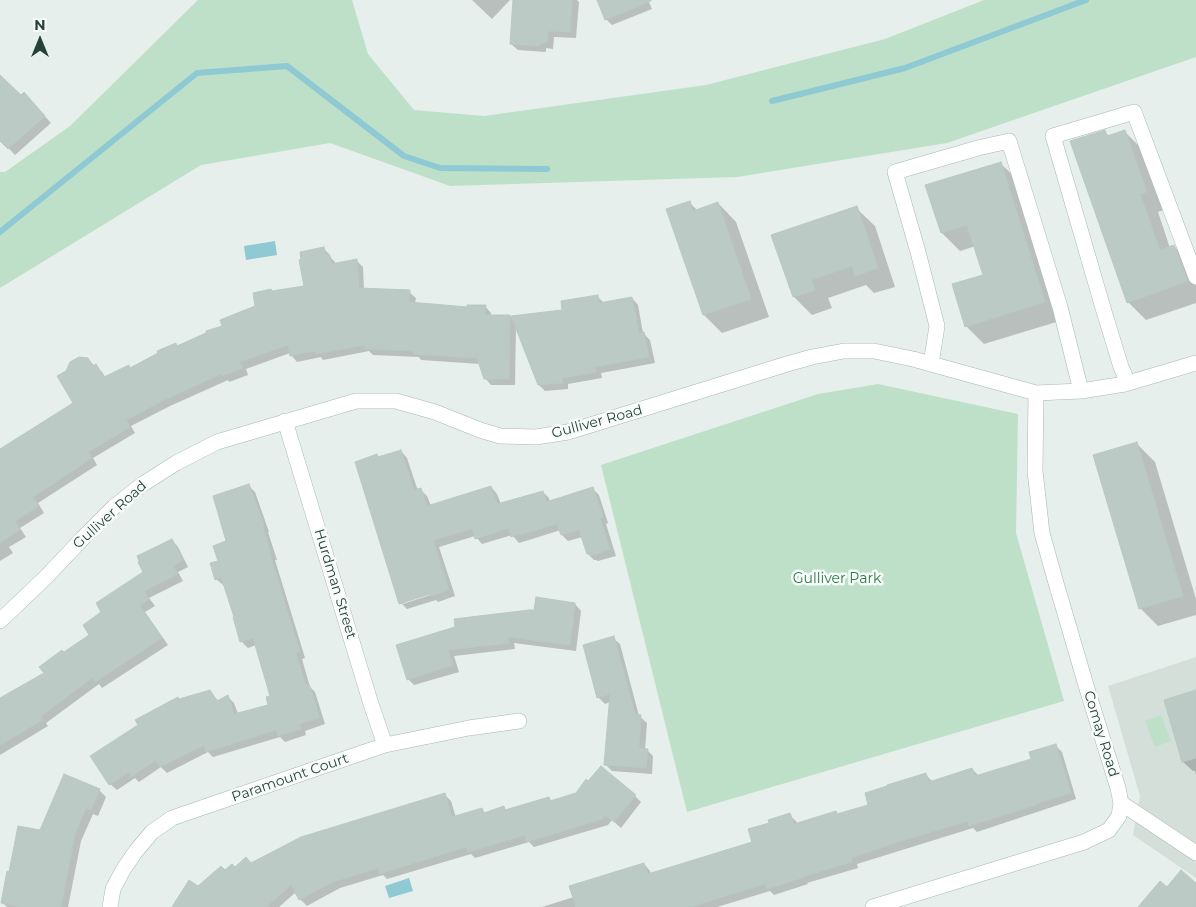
<!DOCTYPE html>
<html>
<head>
<meta charset="utf-8">
<style>
  body { margin:0 }
  #map { position:relative; width:1196px; height:907px; overflow:hidden; background:#e6efeb; font-family:Montserrat,sans-serif }
  canvas { display:block }
  .north { position:absolute; left:15px; top:15px; width:50px; height:50px; -webkit-text-stroke:4px #f7fbf9; paint-order:stroke; rotate:0deg; font-size:14px; font-weight:700; line-height:20px; text-align:center; color:#24423a }
  .north::after { content:''; display:block; margin:auto; width:18px; height:22px; background:#24423a; clip-path:polygon(50% 0,100% 100%,50% 72%,0 100%) }
</style>
</head>
<body>
<div id="map">
<canvas width="1196" height="907"></canvas>
<div class="north">N</div>
</div>
<script>
const g = document.querySelector('canvas').getContext('2d');
g.lineJoin = 'round';
function fillPath(path, color) {
  g.fillStyle = color;
  g.fill(path, 'evenodd');
}
function shape(rows) {
  const path = new Path2D();
  for (const r of rows) {
    path.moveTo(r[0], r[1]);
    for (let i = 2; i < r.length; i += 2) path.lineTo(r[i], r[i + 1]);
  }
  return path;
}
function trace(path, color, width, dash) {
  g.strokeStyle = color;
  g.lineWidth = width;
  g.lineCap = dash ? 'butt' : 'round';
  g.setLineDash(dash || []);
  g.stroke(path);
}
function write(font, color, halo, rows, align = 'center') {
  g.font = font + ' Montserrat,sans-serif';
  g.lineWidth = 5;
  g.setLineDash([]);
  g.textBaseline = 'middle';
  g.strokeStyle = halo;
  g.fillStyle = color;
  for (const [text, x, y, turn = 0] of rows) {
    g.save();
    g.translate(x, y);
    g.rotate((+turn || 0) * Math.PI / 180);
    g.textAlign = isNaN(turn) ? turn : align;
    if (halo) g.strokeText(text, 0, 0);
    g.fillText(text, 0, 0);
    g.restore();
  }
}
const built = shape([
  [1196,657,1196,878,1133,835,1140,796,1108,686]
]);
const green = shape([
  [198,0,352,0,368,54,414,110,484,116,706,85,885,39,984,0,1196,0,1196,57,947,143,737,177,450,186,330,143,201,165,0,288,0,172,5,172,70,126],
  [878,384,1018,414,1016,533,1064,701,687,812,601,465,818,394],
  [1161,715,1171,741,1155,747,1145,721]
]);
const water = shape([
  [275,241,277,255,246,260,244,246],
  [409,878,413,891,389,898,385,886]
]);
const shadow = shape([
  [472,0,510,0,492,19],
  [514,0,577,0,579,2,576,38,554,37,553,49,546,48,546,52,518,50,511,44],
  [598,0,648,0,652,9,612,25,606,19],
  [0,77,21,96,30,100,51,123,15,155,1,140,0,141],
  [1105,132,1110,137,1125,132,1143,150,1164,210,1158,212,1170,248,1174,246,1192,265,1196,275,1196,303,1146,320,1128,302],
  [1000,163,1019,181,1063,320,984,344,966,326,985,276,976,246,960,251,942,233],
  [690,203,697,210,718,203,736,222,769,317,722,333,704,315],
  [856,208,875,226,895,287,874,293,866,285,828,298,832,308,812,315,794,297],
  [324,249,330,255,331,258,335,262,335,264,357,261,363,267,364,290,409,292,416,298,415,303,468,308,485,306,491,313,491,316,510,317,564,311,597,296,604,303,632,298,638,305,643,333,650,340,655,363,601,373,602,378,568,384,568,389,545,391,539,385,516,326,515,385,491,385,485,378,480,364,421,360,419,357,373,355,369,351,323,360,321,357,297,362,291,355,290,353,246,369,248,375,229,382,228,380,170,406,131,426,135,433,93,458,97,465,38,503,44,513,20,528,26,537,9,547,13,553,0,561,0,451,75,403,88,360,102,372,106,378,128,366,131,369,175,344,178,347,223,327,257,307,273,293,305,287],
  [1137,444,1155,462,1196,599,1196,615,1158,626,1140,608],
  [401,451,407,458,418,491,421,490,427,496,431,506,491,487,497,494,501,504,543,492,549,498,550,502,593,489,599,495,608,523,606,524,616,556,598,561,596,560,594,560,588,554,582,537,568,541,562,535,561,530,519,543,512,535,482,544,475,536,439,547,455,596,438,602,436,600,407,609,401,603,377,456,380,458],
  [435,590,436,593,403,604,403,601],
  [249,486,255,492,269,532,268,532,277,560,275,560,305,658,302,659,310,687,315,692,325,724,305,731,306,735,285,742,280,737,213,757,208,752,167,773,161,767,139,782,135,778,117,790,110,784,179,700,210,691,219,702,228,697,234,703,238,714,269,706,272,697,256,645,248,648,241,641,235,617,225,584,223,585,216,579,219,562,228,542],
  [172,540,178,547,188,567,178,572,183,581,149,598,155,606,145,612,168,645,102,688,99,684,46,723,48,726,0,755,0,700,45,673,64,653,91,635,103,612,144,572],
  [575,604,581,611,576,651,514,643,515,649,454,656,459,672,414,685,408,679,398,646,535,612],
  [613,638,620,644,639,716,647,723,645,750,647,750,653,756,652,774,612,771,605,764,610,702,605,704,598,697],
  [1196,692,1196,775,1195,771,1193,771,1183,762],
  [1055,745,1062,752,1076,799,977,832,973,828,857,864,858,868,807,883,808,884,774,895,770,891,717,907,542,907,574,897,644,864,650,871,651,874,754,843,770,824,789,815,796,821,797,824,836,812,839,815,870,806,926,775,933,782,972,769,979,776,1033,760],
  [99,790,106,797,98,816,93,814,81,841,68,907,7,907,2,902,10,873,41,831],
  [444,794,451,801,456,818,482,810,485,813,503,808,507,811,549,798,552,801,635,796,641,802,621,828,612,820,608,825,534,847,529,842,475,858,471,854,387,879,383,875,340,888,307,906,300,899,296,892,279,907,174,907,198,888,225,872,251,865]
]);
const stream = shape([
  [772,101,905,68,1086,0],
  [0,232,197,73,287,66,404,156,440,168,547,169]
]);
const building = shape([
  [513,0,572,0,570,32,548,31,547,43,540,43,540,46,510,44,513,0],
  [597,0,651,0,651,1,605,20,597,0],
  [0,75,21,95,24,92,45,116,8,149,0,141,0,75],
  [1105,130,1107,136,1125,130,1147,192,1140,194,1160,250,1174,245,1188,281,1127,303,1070,141,1105,130],
  [1001,162,1045,302,965,327,952,284,983,275,967,225,941,233,925,185,1001,162],
  [690,201,693,211,718,202,751,299,703,315,666,209,690,201],
  [857,206,878,268,855,276,852,266,811,280,815,290,793,297,771,235,857,206],
  [324,247,326,255,329,254,331,264,357,259,359,288,410,290,409,302,467,307,467,305,486,305,485,315,510,315,509,379,484,379,477,358,413,354,414,351,365,349,365,345,316,354,315,351,290,356,288,345,240,362,243,368,222,376,221,374,164,400,126,420,130,427,88,452,92,458,33,497,39,506,15,521,20,530,0,543,0,449,73,403,57,376,66,371,70,362,79,357,88,358,93,366,96,364,104,377,129,365,130,368,158,353,157,351,176,343,177,346,206,333,206,331,222,326,220,320,255,306,253,293,271,289,272,291,304,286,299,260,301,259,300,252,324,247],
  [598,295,599,303,632,297,639,333,644,332,649,357,595,367,596,372,562,378,563,383,538,385,511,316,562,310,561,301,598,295],
  [1137,442,1183,596,1139,609,1093,455,1137,442],
  [401,450,414,490,421,488,427,506,491,486,497,504,543,491,546,502,593,487,603,517,600,518,610,549,590,556,590,554,587,554,579,530,561,535,557,524,511,537,509,528,475,539,472,529,433,540,449,590,431,596,430,594,399,604,355,462,377,454,378,457,401,450],
  [249,484,264,525,263,526,271,554,270,554,300,652,296,653,306,685,309,684,320,718,299,724,301,729,278,736,276,730,206,752,204,745,160,767,156,760,131,777,129,772,109,785,90,756,138,725,135,720,178,697,179,699,210,690,217,701,228,695,234,714,268,705,266,697,270,696,253,638,240,642,233,617,234,617,221,577,215,580,210,563,218,561,213,546,226,541,213,496,249,484],
  [172,539,183,560,173,566,178,574,144,591,149,599,140,606,162,638,95,682,92,678,41,716,43,720,0,745,0,698,44,673,39,667,62,650,64,652,89,635,83,625,101,612,96,603,143,572,138,562,139,561,137,556,172,539],
  [536,597,575,603,570,645,508,637,509,643,448,650,453,665,407,680,396,645,455,627,454,619,529,610,534,610,536,597],
  [614,636,635,714,641,715,639,748,648,749,646,768,604,765,610,694,597,698,583,645,614,636],
  [1196,690,1196,758,1182,762,1164,700,1196,690],
  [1056,744,1071,793,1036,804,1036,805,969,826,968,821,898,842,851,858,852,862,802,877,802,878,767,889,765,884,690,907,576,907,569,886,644,863,648,874,752,842,748,829,769,823,768,820,790,813,794,824,836,811,837,814,868,805,865,793,887,786,887,785,926,773,929,782,972,768,975,776,1031,759,1029,752,1056,744],
  [601,766,636,795,614,822,605,815,602,819,527,842,525,835,468,852,466,847,379,874,378,868,333,882,299,900,291,885,266,907,172,907,189,880,198,886,221,866,225,870,232,864,235,867,246,857,251,863,301,837,445,793,452,817,482,808,484,813,504,806,505,810,549,797,550,801,576,793,586,779,588,781,601,766],
  [64,774,100,789,91,810,86,808,75,834,61,907,23,907,1,903,7,871,9,872,18,826,40,830,64,774],
  [1181,870,1196,883,1196,907,1138,907,1160,881,1167,887,1181,870]
]);
const minor = shape([
  [931,364,937,326,918,252,895,172,978,148,1009,141,1060,307,1081,391],
  [1128,383,1121,367,1103,308,1053,136,1134,112,1196,277],
  [285,421,371,704,385,745],
  [0,621,46,577,83,538,114,507,143,484,176,463,217,442,356,401,396,401,435,412,480,430,500,436,536,437,568,432,787,364,812,357,844,351,874,351,913,359,1036,393,1081,391,1125,384,1196,363],
  [1121,803,1196,853],
  [110,907,113,889,123,870,136,851,152,832,172,818,385,745,469,728,519,721],
  [873,907,1084,842,1109,830,1119,816,1121,803,1118,788,1088,692,1056,583,1042,533,1035,471,1036,393]
]);
const streetNames = [
  ["Gulliver Road",597,422,-15],
  ["Gulliver Road",110,515,-42],
  ["Hurdman Street",335,584,73],
  ["Comay Road",1101,734,73],
  ["Paramount Court",290,778,-19]
];
const parkNames = [
  ["Gulliver Park",837,579]
];
fillPath(built, '#d4dfda');
fillPath(green, '#bfe0c8');
fillPath(water, '#8ec9d4');
fillPath(shadow, '#0003');
trace(stream, '#8ec9d4', 6);
fillPath(building, '#bbcac4');
trace(building, '#b8c9c2', 1);
trace(minor, '#a8b8b2', 16);
trace(minor, '#fff', 15);
write('14px', '#24423a', '#f7fbf9', streetNames);
write('14px', '#2d7a4b', '#f7fbf9', parkNames);
</script>
</body>
</html>
